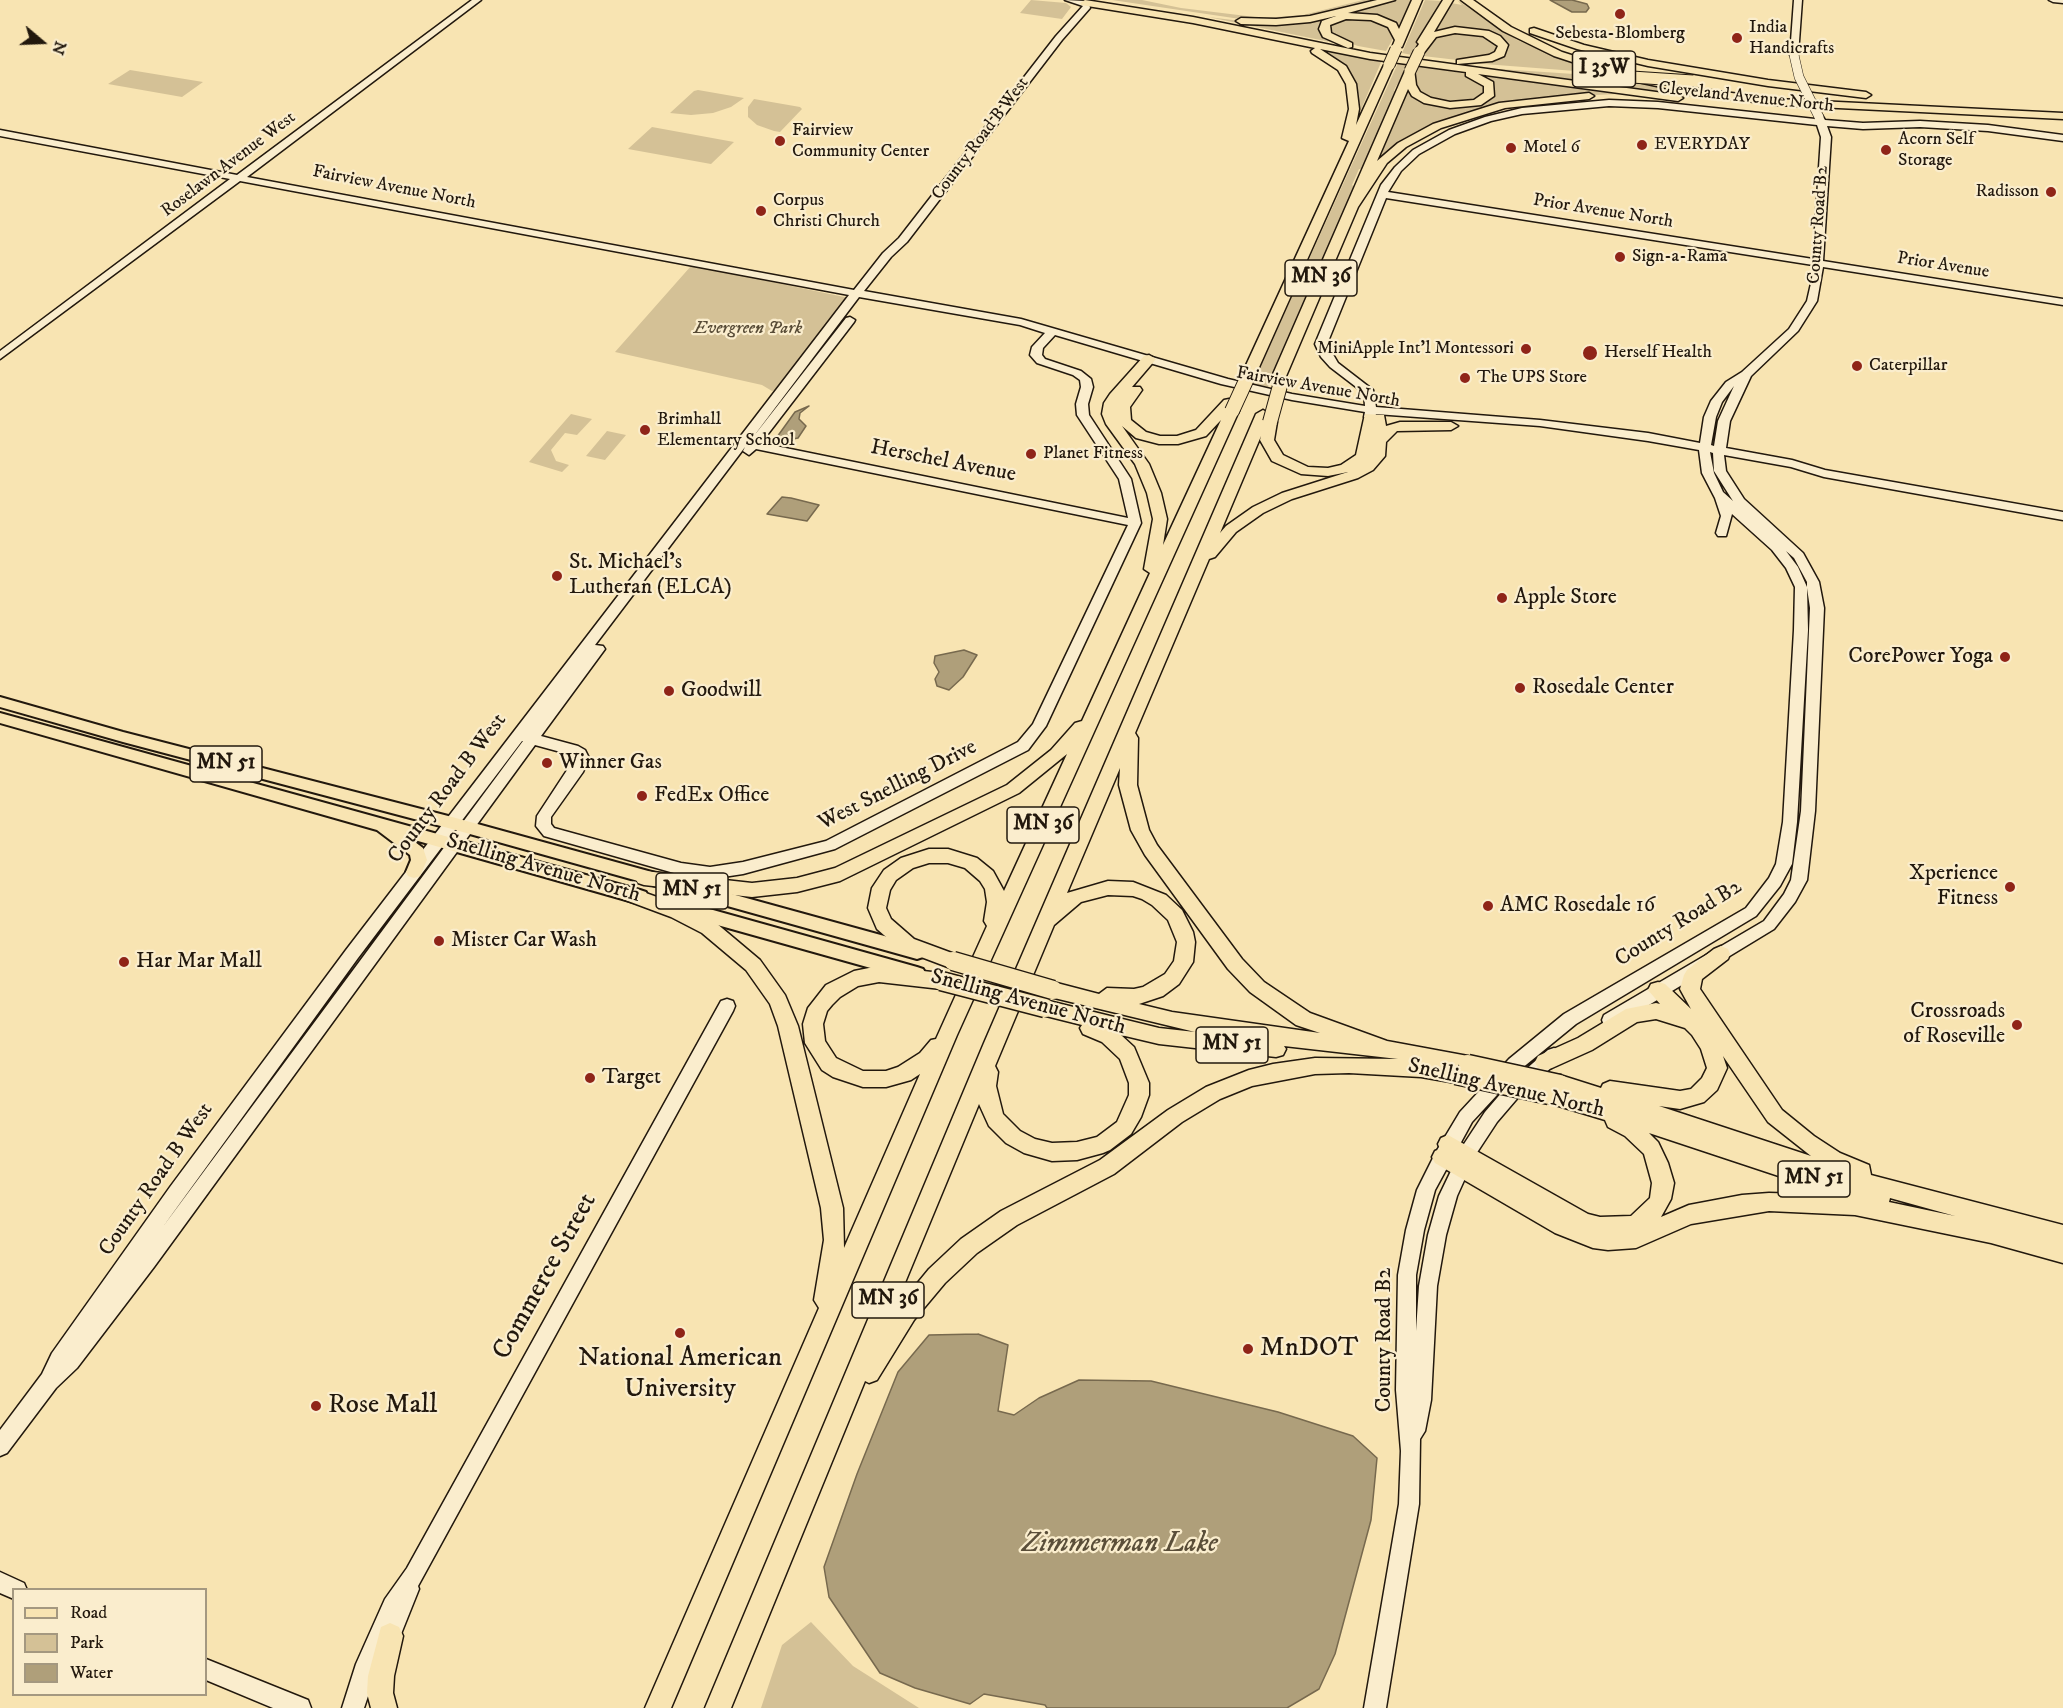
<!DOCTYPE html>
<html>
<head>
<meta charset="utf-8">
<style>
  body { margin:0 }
  #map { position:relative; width:2063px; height:1708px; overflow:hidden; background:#f8e4b2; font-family:"IM FELL DW Pica",serif }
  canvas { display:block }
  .legend { position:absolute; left:12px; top:1588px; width:195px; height:108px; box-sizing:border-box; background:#faedcd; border:2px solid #a49880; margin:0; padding:8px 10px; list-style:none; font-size:18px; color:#22180d }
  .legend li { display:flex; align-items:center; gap:12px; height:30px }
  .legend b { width:30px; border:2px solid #a49880 }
  .north { position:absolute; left:12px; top:12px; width:60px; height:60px; -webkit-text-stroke:4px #faedcd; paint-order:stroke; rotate:109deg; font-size:16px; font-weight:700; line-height:24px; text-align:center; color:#22180d }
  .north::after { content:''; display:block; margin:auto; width:21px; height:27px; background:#22180d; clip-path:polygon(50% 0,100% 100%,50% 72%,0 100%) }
</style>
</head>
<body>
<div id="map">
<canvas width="2063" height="1708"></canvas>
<ul class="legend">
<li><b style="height:8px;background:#f8e4b2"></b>Road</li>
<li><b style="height:16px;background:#d4c196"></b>Park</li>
<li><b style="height:16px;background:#af9f7a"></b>Water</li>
</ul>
<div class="north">N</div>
</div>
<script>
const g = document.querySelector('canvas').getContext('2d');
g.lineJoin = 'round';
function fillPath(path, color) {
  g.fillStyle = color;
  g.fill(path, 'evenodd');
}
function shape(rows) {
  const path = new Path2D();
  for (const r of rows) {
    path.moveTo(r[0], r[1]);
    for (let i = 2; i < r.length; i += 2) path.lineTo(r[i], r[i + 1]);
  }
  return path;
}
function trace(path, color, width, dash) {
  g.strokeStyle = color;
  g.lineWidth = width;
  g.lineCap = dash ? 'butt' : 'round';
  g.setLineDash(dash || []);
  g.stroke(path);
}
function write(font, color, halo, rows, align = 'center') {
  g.font = font + ' "IM FELL DW Pica",serif';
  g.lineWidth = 4.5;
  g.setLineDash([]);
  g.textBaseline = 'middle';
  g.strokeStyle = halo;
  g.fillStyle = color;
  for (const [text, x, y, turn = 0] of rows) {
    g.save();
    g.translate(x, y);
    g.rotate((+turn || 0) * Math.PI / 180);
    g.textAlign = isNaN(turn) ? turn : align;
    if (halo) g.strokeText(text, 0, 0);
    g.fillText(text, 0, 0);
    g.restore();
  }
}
const green = shape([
  [1031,0,1066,3,1071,7,1062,19,1020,13],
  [1112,0,1142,0,1181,8,1263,18,1303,15,1363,0,1384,0,1302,19,1247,20],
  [1393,0,1411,0,1399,27,1347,14,1336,16,1323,23,1335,43,1208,17,1249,22,1310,20],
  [1425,0,1443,1,1429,21,1412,55,1402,53],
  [1457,0,1517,40,1559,58,1606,73,1587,68,1588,72,1471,63,1506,49,1483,31,1455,28,1434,32,1451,3,1462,5],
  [1354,16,1387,23,1394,37,1386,51,1358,46,1334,38,1327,27,1329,23],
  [1444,33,1481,33,1500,45,1497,54,1466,61,1423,56,1433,38],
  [1313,48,1382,60,1357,119,1356,93,1326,54],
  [1398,63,1407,64,1405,72,1395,88,1394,91,1397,92,1363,169,1359,169,1352,185,1355,188,1273,378,1268,387,1251,383,1266,354],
  [1419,65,1471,75,1480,80,1488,90,1470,103,1437,102,1417,91,1414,78],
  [1469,67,1589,75,1758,103,1631,91],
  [130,70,203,82,182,97,108,84],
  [1475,73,1618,93,1618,94,1547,97,1507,103,1472,111,1445,121,1378,161,1409,88,1412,92,1454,106,1493,96,1492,86],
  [698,90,744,98,731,107,713,113,691,115,670,113,694,91],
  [754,99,800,107,802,109,780,132,774,131,757,125,748,117,748,107],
  [652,127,734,142,711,164,628,149],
  [691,266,719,271,849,298,780,389,772,391,762,385,615,352],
  [571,414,592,419,577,435,565,433,551,450,556,461,569,465,562,472,529,462],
  [607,431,626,435,605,460,586,456],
  [811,1622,853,1666,919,1708,761,1708,782,1645]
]);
const water = shape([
  [1550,0,1572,0,1587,4,1589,8,1586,12,1572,12,1550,0],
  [809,406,800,413,799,419,806,426,798,438,788,440,777,437,795,412,809,406],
  [782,497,791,498,819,505,807,521,767,514,782,497],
  [964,650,977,655,963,677,949,690,937,686,935,679,939,672,934,663,935,656,964,650],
  [978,1334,1008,1345,998,1411,1014,1415,1039,1398,1079,1380,1151,1381,1278,1412,1353,1436,1377,1458,1371,1520,1335,1654,1319,1689,1287,1708,1047,1708,1045,1705,984,1694,970,1704,915,1688,880,1673,829,1597,824,1567,857,1474,898,1372,929,1335,978,1334]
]);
const secondary = shape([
  [472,0,481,0,247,177,854,290,883,253,899,238,1056,36,1083,6,1065,0,1085,1,1089,3,1090,8,1062,40,907,242,891,257,864,291,1021,319,1228,379,1292,394,1365,406,1364,393,1330,367,1321,357,1315,344,1381,185,1395,167,1413,150,1449,130,1485,117,1522,108,1609,100,1658,102,1815,119,1816,115,1819,114,1822,115,1825,120,1863,123,1920,121,1988,125,2063,135,2063,141,1988,131,1920,127,1863,129,1827,126,1831,137,1823,261,2063,299,2063,305,1823,267,1817,301,1798,331,1751,376,1730,421,1726,448,1792,460,1825,470,2063,512,2063,520,1824,477,1791,467,1724,455,1726,471,1744,499,1803,553,1819,582,1824,608,1815,811,1807,880,1795,902,1774,929,1616,1025,1610,1027,1604,1025,1602,1020,1604,1015,1764,921,1784,894,1791,880,1801,811,1810,608,1807,588,1808,630,1797,822,1792,864,1780,886,1756,916,1576,1024,1521,1069,1472,1122,1435,1190,1424,1230,1416,1275,1416,1331,1419,1286,1428,1235,1439,1196,1464,1144,1485,1112,1509,1084,1548,1050,1554,1048,1560,1050,1562,1055,1560,1060,1521,1094,1497,1122,1476,1154,1457,1196,1446,1235,1437,1286,1431,1400,1425,1431,1420,1439,1419,1504,1386,1708,1364,1708,1399,1504,1401,1451,1396,1390,1398,1275,1406,1230,1417,1190,1436,1152,1460,1112,1509,1059,1564,1014,1746,908,1769,878,1776,864,1783,822,1794,630,1795,587,1786,568,1772,550,1732,514,1726,536,1718,536,1716,533,1721,516,1715,498,1702,473,1699,450,1648,441,1540,426,1376,414,1374,419,1370,420,1364,417,1365,412,1292,400,1221,384,1055,335,1043,348,1042,355,1045,359,1081,371,1091,379,1093,387,1088,404,1089,415,1131,479,1141,523,1046,726,1028,750,835,849,743,874,710,879,681,875,544,836,536,826,537,816,575,758,568,754,535,745,154,1267,77,1368,56,1388,7,1453,0,1456,0,1430,42,1374,52,1353,170,1187,346,950,849,295,240,181,0,359,0,351,230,179,0,136,0,130,237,175,472,0],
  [1609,106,1658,108,1817,125,1821,137,1813,259,1388,192,1401,171,1419,154,1455,134,1491,121,1522,114,1609,106],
  [1386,198,1813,265,1812,279,1807,301,1789,329,1742,372,1726,382,1711,401,1704,417,1700,443,1648,433,1540,420,1376,407,1373,390,1338,363,1327,344,1386,198],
  [859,297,1020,325,1045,333,1032,347,1030,355,1037,363,1073,375,1080,380,1081,387,1076,404,1077,415,1119,479,1128,518,761,443,854,322,855,320,850,317,846,318,750,441,859,297],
  [1734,386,1718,421,1714,446,1711,445,1716,417,1722,402,1734,386],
  [745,447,743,451,749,455,756,449,1128,525,1033,724,1018,742,826,841,743,862,710,867,681,863,554,828,551,824,551,817,583,772,589,758,585,750,578,746,541,736,605,649,603,646,595,645,745,447],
  [1710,452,1713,453,1714,471,1733,501,1723,492,1714,473,1710,452],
  [1786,551,1794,558,1807,582,1807,587,1798,567,1786,551],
  [522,741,523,741,162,1228,358,958,522,741],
  [1794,0,1802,0,1798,55,1794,58,1790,55,1794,0],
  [2049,0,2063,0,2063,3,2053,2,2049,0],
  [727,999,733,1001,735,1006,733,1011,418,1586,419,1589,395,1649,388,1653,383,1651,364,1708,342,1708,356,1664,385,1599,407,1568,721,1001,727,999],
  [0,1572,24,1583,27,1590,14,1590,14,1599,0,1593,0,1572],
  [206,1659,308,1700,311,1708,273,1708,206,1680,206,1659]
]);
const primary = shape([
  [0,697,123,732,452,817,917,945,923,947,926,952,923,957,917,959,452,829,123,742,0,707,0,697],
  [0,713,640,890,646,892,648,897,646,902,640,904,411,839,423,848,427,860,420,876,414,878,408,876,406,872,411,860,410,855,377,830,0,723,0,713],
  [670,898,917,967,923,969,926,974,923,979,917,981,664,910,662,905,664,900,670,898]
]);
const highway = shape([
  [1085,0,1193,17,1370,53,1678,95,1683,98,1678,101,1478,74,1493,82,1494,96,1481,105,1450,108,1424,103,1412,96,1408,89,1377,161,1398,143,1433,124,1499,103,1589,93,1594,96,1589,99,1505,108,1441,128,1406,147,1387,163,1358,207,1284,381,1277,385,1270,381,1405,71,1410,68,1414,69,1416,85,1420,92,1431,98,1450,102,1474,100,1484,93,1484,86,1466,76,1466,72,1370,59,1320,49,1346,66,1356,84,1359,109,1356,125,1384,65,1389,62,1394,65,1256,374,1249,378,1242,374,1349,141,1342,138,1349,109,1346,84,1338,70,1312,53,1311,51,1315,48,1193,23,1081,5,1080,3,1085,0],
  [1377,0,1395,0,1348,13,1377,15,1396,23,1399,29,1412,0,1422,0,1402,47,1393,45,1395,40,1388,27,1371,20,1346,19,1330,25,1331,33,1352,43,1352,47,1348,48,1323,37,1319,29,1322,21,1336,16,1310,22,1276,25,1241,24,1236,21,1241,18,1276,19,1310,16,1377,0],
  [1443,0,1453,0,1434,32,1455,27,1489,31,1500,36,1508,45,1504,56,1492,61,1457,64,1457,60,1489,55,1495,52,1498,46,1483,36,1455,33,1436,37,1423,54,1415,54,1414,52,1419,44,1417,42,1443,0],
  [1461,0,1473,0,1511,27,1562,52,1631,74,1694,88,1777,99,2063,113,2063,119,1777,105,1694,94,1624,79,1554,56,1503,31,1461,0],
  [1534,28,1584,45,1648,60,1768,80,1866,92,1871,95,1866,98,1768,86,1648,66,1577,49,1530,33,1530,29,1534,28],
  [1149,355,1156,359,1132,387,1140,387,1142,390,1130,407,1131,420,1146,432,1160,436,1177,436,1196,430,1224,400,1229,399,1234,400,1236,403,1233,407,1239,411,957,1035,671,1708,645,1708,819,1308,814,1300,824,1240,821,1208,778,1026,770,1004,746,970,702,933,671,917,620,898,617,893,620,888,626,886,685,907,716,923,760,960,785,995,798,1026,843,1208,844,1248,920,1074,911,1080,886,1087,863,1087,833,1077,822,1070,805,1043,803,1024,808,1008,826,985,854,971,879,966,941,973,948,976,951,981,948,986,941,989,879,982,858,986,840,997,832,1005,827,1011,823,1024,825,1041,836,1058,863,1071,886,1071,898,1067,920,1053,931,1040,936,1039,987,926,984,921,987,902,985,889,980,881,965,868,948,863,929,863,913,868,896,880,890,890,886,908,891,919,914,939,960,956,963,961,960,966,953,969,900,949,877,929,868,908,872,888,884,870,901,858,929,849,948,849,977,858,993,871,1004,891,1067,754,1019,793,840,881,797,892,752,897,644,885,638,883,635,878,638,873,644,871,752,883,797,878,835,868,1007,785,1051,750,1075,723,1082,721,1150,573,1144,569,1153,519,1147,493,1135,464,1106,424,1102,414,1104,403,1110,394,1144,356,1149,355],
  [1221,420,1163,545,1167,519,1161,493,1149,464,1122,426,1136,438,1159,444,1178,444,1206,436,1221,420],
  [1263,410,1270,414,1268,418,1275,419,1277,422,1274,440,1283,455,1308,467,1328,468,1341,465,1356,455,1365,414,1384,415,1386,426,1400,422,1451,422,1458,426,1451,430,1397,431,1386,442,1385,456,1373,470,1358,478,1292,499,1263,513,1236,532,1215,557,1209,559,1135,733,1138,738,1137,785,1149,830,1157,845,1242,959,1264,982,1310,1013,1387,1041,1468,1056,1475,1058,1478,1064,1475,1070,1464,1072,1466,1075,1463,1081,1456,1083,1421,1077,1349,1073,1315,1074,1252,1086,1220,1099,1182,1122,1114,1174,1017,1225,977,1253,945,1283,914,1320,877,1380,869,1383,865,1381,731,1708,705,1708,984,1043,1256,414,1263,410],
  [1261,436,1260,440,1272,461,1301,474,1328,476,1348,472,1282,493,1253,507,1226,526,1220,533,1261,436],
  [1120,768,1119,785,1131,830,1145,855,1228,969,1250,992,1296,1025,1320,1033,1172,1012,1139,1004,1163,996,1179,984,1193,962,1195,942,1193,932,1182,910,1166,895,1133,882,1108,881,1067,893,1120,768],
  [1108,895,1133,896,1142,899,1152,905,1168,920,1177,942,1174,961,1165,974,1143,987,1134,989,1107,988,1099,994,1053,982,1046,984,1043,990,1046,996,1195,1032,1159,1028,1045,1000,1038,1002,1035,1008,1038,1014,1082,1025,1080,1028,1083,1034,1102,1042,1120,1059,1129,1083,1129,1095,1117,1122,1097,1137,1077,1142,1052,1143,1035,1139,1020,1131,1003,1114,996,1086,998,1072,995,1066,1054,925,1081,902,1108,895],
  [1121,1035,1159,1044,1276,1057,1283,1055,1286,1049,1284,1046,1398,1059,1315,1058,1273,1064,1249,1070,1206,1087,1168,1110,1100,1160,1001,1211,961,1239,929,1269,892,1314,979,1104,989,1126,1006,1143,1024,1153,1052,1161,1077,1160,1103,1153,1110,1150,1131,1134,1141,1117,1149,1095,1149,1083,1134,1047,1121,1035],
  [1721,946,1728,949,1730,954,1728,959,1702,979,1700,989,1782,1110,1814,1136,1840,1153,1869,1165,1871,1175,2063,1225,2063,1263,1991,1243,1855,1215,1769,1211,1691,1224,1636,1248,1608,1250,1593,1248,1555,1233,1435,1163,1432,1157,1435,1151,1440,1149,1438,1144,1441,1138,1448,1135,1588,1214,1600,1217,1631,1216,1650,1198,1652,1183,1644,1154,1625,1136,1608,1127,1605,1120,1542,1101,1539,1095,1542,1089,1551,1087,1550,1084,1553,1078,1560,1075,1601,1088,1603,1084,1610,1081,1680,1091,1691,1089,1702,1078,1707,1068,1701,1049,1692,1035,1685,1028,1656,1019,1637,1022,1592,1050,1552,1068,1545,1070,1538,1068,1535,1062,1538,1056,1578,1038,1626,1009,1656,1003,1660,1004,1648,990,1651,984,1658,982,1665,984,1691,1009,1680,989,1684,975,1687,970,1714,949,1721,946],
  [1723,1056,1768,1122,1811,1156,1659,1106,1680,1109,1704,1102,1717,1090,1727,1068,1723,1056],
  [1649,1133,1836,1195,1769,1193,1742,1195,1689,1205,1661,1217,1671,1199,1674,1183,1668,1163,1658,1142,1649,1133],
  [1890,1198,1955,1216,1889,1202,1890,1198],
  [390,1623,399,1627,403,1636,394,1676,393,1693,397,1708,371,1708,367,1693,368,1676,381,1627,390,1623]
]);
const secondaryBridge = shape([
  [1794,55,1799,77,1819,117]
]);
const highwayBridgeFar2 = shape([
  [1389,65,1396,49],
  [1410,71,1419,52],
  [1586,74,1693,81]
]);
const highwayBridgeFar1 = shape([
  [1232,411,1249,374],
  [1270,422,1281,382]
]);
const highwayBridge = shape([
  [953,961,1053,990],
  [941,981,1045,1008],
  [1468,1064,1560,1084],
  [1456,1075,1549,1095]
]);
const markers = [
  [1620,14,6,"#8f2418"],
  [1737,38,6,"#8f2418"],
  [780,141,6,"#8f2418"],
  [1642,145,6,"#8f2418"],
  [1511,148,6,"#8f2418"],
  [1886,150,6,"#8f2418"],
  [2051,192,6,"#8f2418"],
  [761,211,6,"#8f2418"],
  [1620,257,6,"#8f2418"],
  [1526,349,6,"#8f2418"],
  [1590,353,8,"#8f2418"],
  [1857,366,6,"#8f2418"],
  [1465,378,6,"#8f2418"],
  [645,430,6,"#8f2418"],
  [1031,454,6,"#8f2418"],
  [557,576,6,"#8f2418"],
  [1502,598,6,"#8f2418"],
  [2005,657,6,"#8f2418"],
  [1520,688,6,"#8f2418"],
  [669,691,6,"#8f2418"],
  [547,763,6,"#8f2418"],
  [642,796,6,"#8f2418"],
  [2010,887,6,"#8f2418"],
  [1488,906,6,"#8f2418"],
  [439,941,6,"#8f2418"],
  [124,962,6,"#8f2418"],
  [2017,1025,6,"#8f2418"],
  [590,1078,6,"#8f2418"],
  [680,1333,6,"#8f2418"],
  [1248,1349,6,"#8f2418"],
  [316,1406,6,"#8f2418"]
];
const farPoinames = [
  ["India",1749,28],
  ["Handicrafts",1749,49],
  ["Sebesta-Blomberg",1620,34,"center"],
  ["Fairview",792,131],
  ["Community Center",792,152],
  ["Acorn Self",1898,140],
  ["Storage",1898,161],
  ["EVERYDAY",1654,145],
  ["Motel 6",1523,148],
  ["Radisson",2039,192,"right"],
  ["Corpus",773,201],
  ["Christi Church",773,222],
  ["Sign-a-Rama",1632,257],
  ["MiniApple Int'l Montessori",1514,349,"right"],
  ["Herself Health",1604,353],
  ["Caterpillar",1869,366],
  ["The UPS Store",1477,378],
  ["Brimhall",657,420],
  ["Elementary School",657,441],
  ["Planet Fitness",1043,454]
];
const farStreetnames = [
  ["Cleveland Avenue North",1746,98,6],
  ["County Road B West",981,139,-53],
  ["Roselawn Avenue West",229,165,-37],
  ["Fairview Avenue North",394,188,11],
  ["Prior Avenue North",1603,212,9],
  ["County Road B2",1819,225,-86],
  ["Prior Avenue",1943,266,9],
  ["Fairview Avenue North",1318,388,10]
];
const farParknames = [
  ["Evergreen Park",748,329]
];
const shields = [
  [1604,69,63],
  [1321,278,72],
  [226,764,72],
  [1043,825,72],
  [692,891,72],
  [1232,1045,72],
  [1814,1179,72],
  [888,1300,72]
];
const shieldNames = [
  ["I 35W",1604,69],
  ["MN 36",1321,278],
  ["MN 51",226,764],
  ["MN 36",1043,825],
  ["MN 51",692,891],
  ["MN 51",1232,1045],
  ["MN 51",1814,1179],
  ["MN 36",888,1300]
];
const streetNames = [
  ["Herschel Avenue",943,462,11],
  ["West Snelling Drive",898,786,-27],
  ["County Road B West",448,789,-53],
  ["Snelling Avenue North",543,869,16],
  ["County Road B2",1679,924,-32],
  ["Snelling Avenue North",1028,1003,15],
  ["Snelling Avenue North",1506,1089,13],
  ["County Road B West",157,1180,-55],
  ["County Road B2",1385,1340,-90]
];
const poiNames = [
  ["St. Michael's",569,563],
  ["Lutheran (ELCA)",569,588],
  ["Apple Store",1514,598],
  ["CorePower Yoga",1993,657,"right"],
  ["Rosedale Center",1532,688],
  ["Goodwill",681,691],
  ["Winner Gas",559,763],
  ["FedEx Office",654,796],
  ["Xperience",1998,874,"right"],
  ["Fitness",1998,899,"right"],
  ["AMC Rosedale 16",1500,906],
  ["Mister Car Wash",451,941],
  ["Har Mar Mall",136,962],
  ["Crossroads",2005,1012,"right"],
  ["of Roseville",2005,1037,"right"],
  ["Target",602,1078]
];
const nearStreetnames = [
  ["Commerce Street",546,1277,-61]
];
const nearPoinames = [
  ["MnDOT",1260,1349],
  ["National American",680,1359,"center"],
  ["University",680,1390,"center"],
  ["Rose Mall",328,1406]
];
const nearWaternames = [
  ["Zimmerman Lake",1120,1545]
];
fillPath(green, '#d4c196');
fillPath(water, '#af9f7a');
trace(water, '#77694e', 1.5);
trace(secondary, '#22180d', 3);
trace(primary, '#22180d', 4);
trace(highway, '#22180d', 3);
fillPath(secondary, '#faedcd');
fillPath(primary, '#f8e4b2');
fillPath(highway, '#f8e4b2');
trace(secondaryBridge, '#22180d', 10, []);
trace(highwayBridgeFar2, '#22180d', 13, []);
trace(highwayBridgeFar1, '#22180d', 16, []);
trace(highwayBridge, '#22180d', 21, []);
trace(secondaryBridge, '#faedcd', 9);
trace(highwayBridgeFar2, '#f8e4b2', 11);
trace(highwayBridgeFar1, '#f8e4b2', 14);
trace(highwayBridge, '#f8e4b2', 18);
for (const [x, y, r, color] of markers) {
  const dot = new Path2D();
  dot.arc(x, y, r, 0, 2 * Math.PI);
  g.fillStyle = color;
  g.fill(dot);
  trace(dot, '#faedcd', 2);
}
write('18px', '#22180d', '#faedcd', farPoinames, 'left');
write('18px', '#22180d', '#faedcd', farStreetnames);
write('italic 18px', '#574b36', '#faedcd', farParknames);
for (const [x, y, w] of shields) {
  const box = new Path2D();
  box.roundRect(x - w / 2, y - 18, w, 36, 4.5);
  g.fillStyle = '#faedcd';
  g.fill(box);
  trace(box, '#22180d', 1.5);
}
write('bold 21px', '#22180d', null, shieldNames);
write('22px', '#22180d', '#faedcd', streetNames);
write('22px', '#22180d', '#faedcd', poiNames, 'left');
write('27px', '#22180d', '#faedcd', nearStreetnames);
write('27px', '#22180d', '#faedcd', nearPoinames, 'left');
write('italic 28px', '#5a4e39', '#faedcd', nearWaternames);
</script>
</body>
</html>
